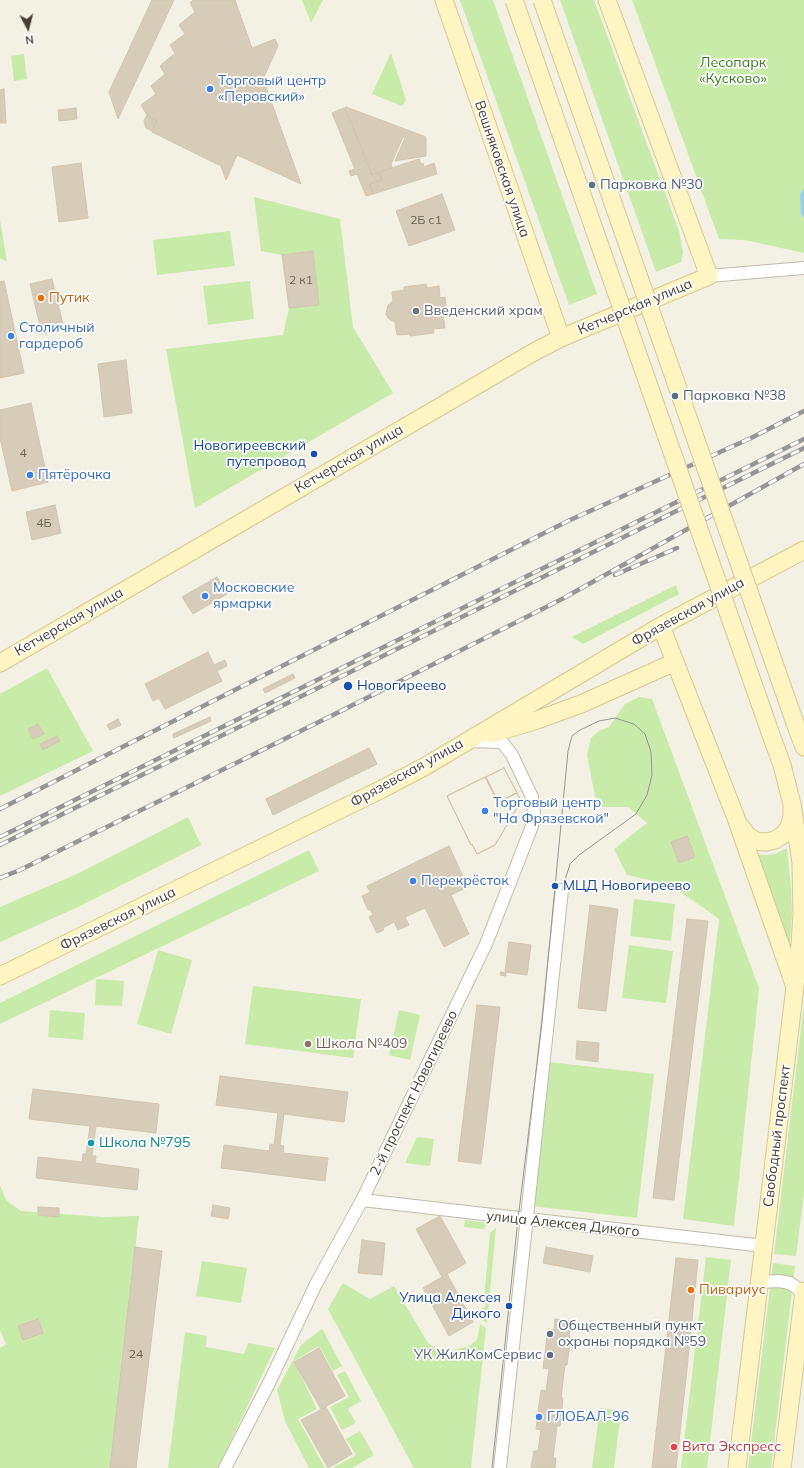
<!DOCTYPE html>
<html>
<head>
<meta charset="utf-8">
<style>
  body { margin:0 }
  #map { position:relative; width:804px; height:1468px; overflow:hidden; background:#f3f0e4; font-family:Mulish,sans-serif }
  canvas { display:block }
  .north { position:absolute; left:8px; top:8px; width:40px; height:40px; -webkit-text-stroke:3px #fff; paint-order:stroke; rotate:173deg; font-size:11px; font-weight:700; line-height:16px; text-align:center; color:#464034 }
  .north::after { content:''; display:block; margin:auto; width:14px; height:18px; background:#464034; clip-path:polygon(50% 0,100% 100%,50% 72%,0 100%) }
</style>
</head>
<body>
<div id="map">
<canvas width="804" height="1468"></canvas>
<div class="north">N</div>
</div>
<script>
const g = document.querySelector('canvas').getContext('2d');
g.lineJoin = 'round';
function fillPath(path, color) {
  g.fillStyle = color;
  g.fill(path, 'evenodd');
}
function shape(rows) {
  const path = new Path2D();
  for (const r of rows) {
    path.moveTo(r[0], r[1]);
    for (let i = 2; i < r.length; i += 2) path.lineTo(r[i], r[i + 1]);
  }
  return path;
}
function trace(path, color, width, dash) {
  g.strokeStyle = color;
  g.lineWidth = width;
  g.lineCap = dash ? 'butt' : 'round';
  g.setLineDash(dash || []);
  g.stroke(path);
}
function write(font, color, halo, rows, align = 'center') {
  g.font = font + ' Mulish,sans-serif';
  g.lineWidth = 3.5;
  g.setLineDash([]);
  g.textBaseline = 'middle';
  g.strokeStyle = halo;
  g.fillStyle = color;
  for (const [text, x, y, turn = 0] of rows) {
    g.save();
    g.translate(x, y);
    g.rotate((+turn || 0) * Math.PI / 180);
    g.textAlign = isNaN(turn) ? turn : align;
    if (halo) g.strokeText(text, 0, 0);
    g.fillText(text, 0, 0);
    g.restore();
  }
}
const green = shape([
  [302,0,323,0,311,23],
  [460,0,493,0,597,294,569,305],
  [560,0,594,0,679,231,683,253,681,262,656,272],
  [632,0,804,0,804,253,745,240,719,239],
  [391,53,406,100,402,106,372,94],
  [24,54,27,79,14,81,11,56],
  [254,197,340,219,353,327,393,393,195,508,166,349,283,335,289,308,319,305,313,251,282,255,261,251],
  [0,220,7,262,0,258],
  [230,231,235,266,157,275,153,240],
  [250,281,254,319,208,325,203,286],
  [676,585,679,594,583,644,572,637],
  [47,668,93,751,0,796,0,694],
  [639,697,652,699,759,988,734,1226,683,1219,719,919,671,885,627,875,614,849,647,823,628,807,597,807,587,755,591,738,599,731,609,727,625,704],
  [188,817,201,845,76,908,0,942,0,907,79,873],
  [787,848,791,888,792,913,790,943,786,943,754,852,761,855,768,855,775,854],
  [309,850,319,871,0,1024,0,1003],
  [634,899,675,904,671,941,630,936],
  [629,945,673,951,666,1003,622,998],
  [158,950,192,960,171,1034,137,1024],
  [96,979,124,981,122,1006,95,1005],
  [253,986,361,999,353,1058,245,1044],
  [804,1004,804,1194,796,1256,774,1254],
  [50,1010,85,1013,83,1040,48,1037],
  [399,1010,420,1015,410,1060,389,1055],
  [549,1062,654,1074,637,1218,532,1206],
  [417,1137,434,1139,430,1166,405,1163],
  [0,1185,6,1200,21,1211,104,1217,139,1216,110,1468,0,1468,0,1348,6,1344,0,1330],
  [465,1220,489,1223,483,1229,464,1227],
  [496,1227,487,1323,481,1319,482,1308,485,1307,486,1301,484,1299,490,1233],
  [706,1257,731,1260,707,1468,681,1468],
  [202,1261,247,1268,241,1303,196,1296],
  [773,1263,795,1266,771,1468,748,1468],
  [343,1283,370,1299,394,1286,428,1343,440,1351,455,1350,469,1346,477,1340,480,1324,486,1328,471,1468,414,1468,328,1309],
  [322,1329,342,1366,333,1371,319,1346,294,1361,317,1409,298,1419,325,1468,309,1468,285,1421,277,1390,301,1345],
  [185,1332,207,1336,206,1347,244,1354,248,1343,275,1348,218,1468,168,1468],
  [345,1371,361,1401,348,1409,356,1423,342,1430,330,1407,349,1397,337,1375],
  [600,1408,621,1411,614,1468,592,1468],
  [360,1431,374,1455,352,1468,332,1468,356,1455,346,1439]
]);
const water = shape([
  [804,188,804,218,801,214,800,195]
]);
const building = shape([
  [152,0,174,0,118,119,109,92,152,0],
  [193,0,235,0,252,48,275,39,278,46,263,79,301,184,237,155,226,180,221,166,152,132,157,121,147,115,141,105,156,94,151,86,165,74,160,66,161,65,175,53,170,45,185,34,179,25,195,12,190,3,193,0],
  [4,89,6,123,0,123,0,90,4,89],
  [346,107,426,137,426,156,395,161,405,138,403,137,391,164,392,168,372,175,351,122,344,109,346,107],
  [76,108,77,119,59,121,58,110,76,108],
  [344,108,351,122,372,175,379,172,382,180,370,184,373,194,366,196,357,174,351,176,349,171,355,169,332,113,344,108],
  [147,115,157,121,152,131,146,128,144,121,147,115],
  [419,159,421,164,423,163,424,167,434,163,437,174,373,194,370,184,382,180,379,172,419,159],
  [81,163,88,218,59,222,52,167,81,163],
  [442,194,455,230,409,246,396,211,442,194],
  [313,251,319,305,289,308,282,255,313,251],
  [52,279,64,328,42,334,30,284,52,279],
  [4,281,24,373,0,378,0,282,4,281],
  [426,284,427,288,439,286,440,298,445,297,447,315,443,315,445,328,433,329,434,333,410,336,410,334,397,335,395,322,389,319,386,314,388,305,393,301,392,292,404,290,404,287,426,284],
  [126,360,132,413,104,417,98,364,126,360],
  [31,403,48,482,12,491,0,438,0,410,31,403],
  [55,505,61,533,32,540,26,512,55,505],
  [217,577,227,594,193,614,182,597,217,577],
  [208,652,214,665,225,660,227,666,217,671,222,681,165,709,159,698,153,701,145,684,208,652],
  [293,674,295,678,265,693,263,689,293,674],
  [210,717,211,721,174,738,173,736,173,734,210,717],
  [118,719,121,725,110,730,107,725,118,719],
  [38,724,44,734,33,739,28,729,38,724],
  [57,736,60,741,43,750,40,744,57,736],
  [369,748,377,764,273,815,266,799,369,748],
  [504,768,517,793,498,802,486,777,504,768],
  [504,768,517,793,498,802,486,777,504,768],
  [485,777,498,802,517,793,521,801,495,845,477,854,472,844,471,845,447,796,485,777],
  [485,777,498,802,517,793,521,801,495,845,477,854,472,844,471,845,447,796,485,777],
  [687,836,695,857,679,863,671,842,687,836],
  [449,846,468,887,451,895,469,934,444,947,425,908,405,917,409,925,398,930,394,922,383,928,384,930,377,933,369,917,373,915,370,909,368,910,362,896,370,892,367,886,449,846],
  [590,905,618,909,606,1011,578,1008,590,905],
  [687,919,708,921,674,1200,653,1198,687,919],
  [509,942,531,945,527,975,505,972,509,942],
  [501,972,506,973,506,976,500,975,501,972],
  [477,1005,500,1007,481,1164,458,1161,477,1005],
  [577,1041,599,1043,598,1062,576,1059,577,1041],
  [220,1076,348,1092,344,1122,284,1114,280,1145,284,1146,283,1153,328,1158,325,1181,221,1168,224,1145,269,1151,270,1144,274,1145,278,1113,216,1105,220,1076],
  [33,1089,159,1104,156,1133,96,1126,92,1156,96,1156,95,1163,139,1169,137,1190,36,1178,38,1157,82,1162,83,1154,86,1154,90,1126,29,1119,33,1089],
  [213,1205,230,1208,228,1219,211,1216,213,1205],
  [38,1207,59,1208,59,1217,38,1215,38,1207],
  [440,1216,466,1263,442,1277,416,1229,440,1216],
  [362,1240,385,1243,382,1275,358,1273,362,1240],
  [135,1247,162,1251,136,1468,110,1468,135,1247],
  [546,1247,593,1256,590,1272,543,1263,546,1247],
  [676,1258,698,1260,687,1369,676,1468,652,1468,676,1258],
  [447,1274,473,1322,449,1336,423,1288,447,1274],
  [38,1319,43,1333,23,1340,18,1326,38,1319],
  [555,1319,571,1321,569,1337,571,1337,567,1365,565,1365,561,1398,563,1398,560,1426,557,1426,553,1458,556,1458,555,1468,531,1468,534,1451,538,1451,541,1430,536,1429,541,1390,546,1391,549,1369,543,1368,548,1329,554,1330,555,1319],
  [319,1348,345,1396,321,1409,294,1362,319,1348],
  [326,1407,352,1454,328,1468,301,1420,326,1407]
]);
const street = shape([
  [709,276,804,268],
  [362,1200,764,1246],
  [760,1282,779,1281,790,1283,804,1293],
  [225,1468,269,1383,316,1284,362,1200,486,944,532,826,534,812,532,797,512,755,502,742,467,741],
  [500,1468,562,890]
]);
const secondary = shape([
  [444,0,561,338],
  [661,626,736,818,794,984],
  [0,663,534,352,561,338,709,276,607,0],
  [795,723,804,747],
  [491,734,537,720,581,704,675,662],
  [740,826,748,836,756,841,766,842,775,840,783,835,789,827,792,817,792,804,782,765,770,732],
  [0,976,380,790,424,767,661,626,804,550],
  [737,1468,800,945,802,914,801,862,792,804],
  [782,1468,804,1291]
]);
const tram = shape([
  [492,1468,518,1219,542,1023,568,751,572,736,580,730,599,721,615,718,634,724,645,734,651,752,652,775,647,795,636,814,579,855,570,864,562,890]
]);
const rail = shape([
  [615,575,677,548],
  [0,809,568,521,751,438,804,411],
  [0,837,804,439],
  [0,845,804,448],
  [0,878,20,870,339,712,562,599,804,464]
]);
const secondaryBridge = shape([
  [514,0,770,732],
  [542,0,795,723]
]);
const markers = [
  [210,89,4,"#3f7fe0"],
  [592,185,4,"#5c6f8a"],
  [41,298,4,"#e8710a"],
  [416,311,4,"#6b7280"],
  [11,336,4,"#3f7fe0"],
  [675,396,4,"#5c6f8a"],
  [314,454,4,"#1a4fb4"],
  [30,475,4,"#3f7fe0"],
  [205,596,4,"#3f7fe0"],
  [348,686,5,"#1a4fb4"],
  [485,811,4,"#3f7fe0"],
  [413,881,4,"#3f7fe0"],
  [555,886,4,"#1a4fb4"],
  [308,1044,4,"#8d6e63"],
  [91,1143,4,"#0f9aa8"],
  [691,1290,4,"#e8710a"],
  [509,1306,4,"#1a4fb4"],
  [550,1334,4,"#5c6f8a"],
  [550,1355,4,"#5c6f8a"],
  [539,1417,4,"#3f7fe0"],
  [674,1447,4,"#e0444e"]
];
const numberNames = [
  ["2Б с1",426,220],
  ["2 к1",301,280],
  ["4",23,453],
  ["4Б",44,523],
  ["24",136,1354]
];
const parkNames = [
  ["Лесопарк",733,63],
  ["«Кусково»",733,79]
];
const shopNames = [
  ["Торговый центр",218,81],
  ["«Перовский»",218,97],
  ["Столичный",19,328],
  ["гардероб",19,344],
  ["Пятёрочка",38,475],
  ["Московские",213,588],
  ["ярмарки",213,604],
  ["Торговый центр",493,803],
  ["\"На Фрязевской\"",493,819],
  ["Перекрёсток",421,881],
  ["ГЛОБАЛ-96",547,1417]
];
const streetNames = [
  ["Вешняковская улица",502,169,71],
  ["Кетчерская улица",635,307,-23],
  ["Кетчерская улица",349,459,-30],
  ["Фрязевская улица",688,612,-29],
  ["Кетчерская улица",69,622,-30],
  ["Фрязевская улица",407,773,-29],
  ["Фрязевская улица",118,919,-26],
  ["2-й проспект Новогиреево",414,1093,-64],
  ["Свободный проспект",777,1136,-83],
  ["улица Алексея Дикого",563,1224,6]
];
const serviceNames = [
  ["Парковка №30",600,185],
  ["Парковка №38",683,396],
  ["Общественный пункт",558,1326],
  ["охраны порядка №59",558,1342],
  ["УК ЖилКомСервис",542,1355,"right"]
];
const foodNames = [
  ["Путик",49,298],
  ["Пивариус",699,1290]
];
const worshipNames = [
  ["Введенский храм",424,311]
];
const transitNames = [
  ["Новогиреевский",306,446],
  ["путепровод",306,462],
  ["Новогиреево",357,686,"left"],
  ["МЦД Новогиреево",563,886,"left"],
  ["Улица Алексея",501,1298],
  ["Дикого",501,1314]
];
const educationNames = [
  ["Школа №409",316,1044]
];
const cultureNames = [
  ["Школа №795",99,1143]
];
const healthNames = [
  ["Вита Экспресс",682,1447]
];
fillPath(green, '#c9ebaa');
fillPath(water, '#9ccbf5');
fillPath(building, '#d6ccb9');
trace(building, '#d1c5ac', 1);
trace(street, '#c2bba9', 14);
trace(secondary, '#d6c991', 19);
trace(street, '#fff', 12);
trace(secondary, '#fff5c3', 17);
trace(tram, '#959595', 1);
trace(rail, '#959595', 4.5);
trace(rail, '#fff', 3, [9]);
trace(secondaryBridge, '#d6c991', 19, []);
trace(secondaryBridge, '#fff5c3', 17);
for (const [x, y, r, color] of markers) {
  const dot = new Path2D();
  dot.arc(x, y, r, 0, 2 * Math.PI);
  g.fillStyle = color;
  g.fill(dot);
  trace(dot, '#fff', 1.5);
}
write('12px', '#6a6355', null, numberNames);
write('14px', '#3f7b23', '#fff', parkNames);
write('14px', '#366cbe', '#fff', shopNames, 'left');
write('14px', '#464034', '#fff', streetNames);
write('14px', '#4e5e75', '#fff', serviceNames, 'left');
write('14px', '#c56008', '#fff', foodNames, 'left');
write('14px', '#5b616d', '#fff', worshipNames, 'left');
write('14px', '#164399', '#fff', transitNames, 'right');
write('14px', '#785e54', '#fff', educationNames, 'left');
write('14px', '#0d838f', '#fff', cultureNames, 'left');
write('14px', '#be3a42', '#fff', healthNames, 'left');
</script>
</body>
</html>
